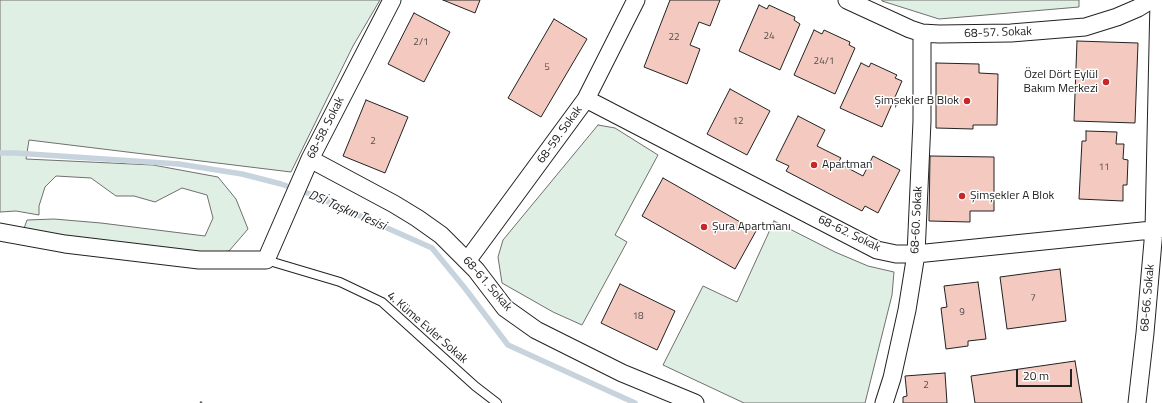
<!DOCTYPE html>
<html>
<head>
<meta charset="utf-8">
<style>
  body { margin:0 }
  #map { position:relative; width:1162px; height:403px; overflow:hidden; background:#fff; font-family:"Titillium Web",sans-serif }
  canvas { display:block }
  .scale { position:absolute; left:1016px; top:369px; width:56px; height:18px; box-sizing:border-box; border:2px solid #222; border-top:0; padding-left:5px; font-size:12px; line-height:14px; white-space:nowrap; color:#222; -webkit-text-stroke:3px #fff; paint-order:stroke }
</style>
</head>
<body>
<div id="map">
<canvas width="1162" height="403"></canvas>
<div class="scale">20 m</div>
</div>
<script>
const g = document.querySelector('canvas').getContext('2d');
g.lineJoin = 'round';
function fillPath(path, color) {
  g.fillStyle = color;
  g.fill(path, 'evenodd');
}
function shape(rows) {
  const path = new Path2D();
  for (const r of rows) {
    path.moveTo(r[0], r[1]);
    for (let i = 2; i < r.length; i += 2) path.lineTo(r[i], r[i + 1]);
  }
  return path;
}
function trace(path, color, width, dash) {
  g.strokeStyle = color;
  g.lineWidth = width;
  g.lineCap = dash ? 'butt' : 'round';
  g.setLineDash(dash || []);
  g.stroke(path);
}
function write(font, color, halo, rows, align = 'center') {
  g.font = font + ' "Titillium Web",sans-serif';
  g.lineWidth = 3;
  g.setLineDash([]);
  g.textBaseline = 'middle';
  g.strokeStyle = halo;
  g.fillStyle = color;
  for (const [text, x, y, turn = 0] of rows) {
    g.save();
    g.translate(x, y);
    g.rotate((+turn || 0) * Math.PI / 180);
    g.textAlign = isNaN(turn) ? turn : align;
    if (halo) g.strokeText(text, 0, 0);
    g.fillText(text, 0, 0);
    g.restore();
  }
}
const green = shape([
  [0,0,380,0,353,46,291,172,29,140,26,159,153,165,218,177,236,199,248,229,229,251,203,254,22,234,27,220,54,219,101,223,205,236,213,218,207,195,182,188,155,202,134,196,116,196,91,178,56,176,45,187,39,206,39,215,16,211,0,212,0,0],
  [882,0,1079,0,1079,7,939,19,882,1,882,0],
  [598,125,615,128,658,155,615,235,627,242,582,325,553,312,502,283,498,257,503,240,598,125],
  [774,221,835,252,868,266,894,272,892,295,865,403,744,403,663,365,703,286,737,302,774,221]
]);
const stream = shape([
  [0,153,15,153,179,164,242,174,281,184,313,195,432,248,464,287,508,345,635,403]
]);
const building = shape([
  [443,0,480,0,475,13,443,0],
  [670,0,720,0,710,26,699,22,690,45,700,49,687,84,644,67,670,0],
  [759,5,767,9,769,5,795,17,794,20,800,24,780,70,739,51,759,5],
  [414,13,450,32,424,82,388,64,414,13],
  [554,19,587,39,541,117,508,98,554,19],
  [814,30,822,34,824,30,850,42,849,45,855,48,835,94,794,75,814,30],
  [1077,41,1138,43,1135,123,1074,121,1077,41],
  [861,63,869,67,871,63,897,75,895,78,902,81,882,127,840,108,861,63],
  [936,63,979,64,979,73,998,74,997,125,973,125,973,129,936,128,936,63],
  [730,89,770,111,747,155,707,134,730,89],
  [366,100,408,117,385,173,343,156,366,100],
  [798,116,825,130,817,146,841,158,838,163,863,176,873,156,900,170,878,213,865,206,862,211,786,171,789,166,776,160,798,116],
  [1086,131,1117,132,1116,144,1124,144,1123,159,1128,160,1127,185,1123,185,1123,201,1079,199,1082,141,1086,141,1086,131],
  [930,156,994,157,994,211,970,211,970,222,929,221,930,156],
  [663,178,756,231,735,269,642,216,663,178],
  [1060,269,1066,321,1007,329,1000,277,1060,269],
  [978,282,986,339,968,341,968,346,946,349,941,308,947,307,944,286,978,282],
  [620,284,675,311,657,350,601,323,620,284],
  [1075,361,1082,403,975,403,971,376,1075,361],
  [945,373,947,403,903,403,903,397,907,396,905,376,945,373]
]);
const path = shape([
  [200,402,202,403]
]);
const lane = shape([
  [266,260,340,282,382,302,475,386,497,403]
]);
const street = shape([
  [847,0,910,29,922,33,939,34,1011,33,1085,27,1117,17,1138,8,1151,0],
  [586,99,877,250,896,254,916,254,1162,229],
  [310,159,394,204,417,218,441,235,476,270,505,308,536,330,622,373,695,403],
  [0,232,65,244,199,260,266,260,310,159,392,0],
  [467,261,586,99,636,0],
  [884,403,892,378,907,310,916,254,922,121,922,33],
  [1137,403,1145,333,1154,230,1159,0]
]);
const markers = [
  [1106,82,4,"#c62828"],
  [967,101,4,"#c62828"],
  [814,165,4,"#c62828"],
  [962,196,4,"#c62828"],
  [704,227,4,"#c62828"]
];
const numberNames = [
  ["24",769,37],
  ["22",674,38],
  ["2/1",421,43],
  ["24/1",824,62],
  ["5",547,68],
  ["12",738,122],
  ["2",373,142],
  ["11",1104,168],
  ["7",1033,299],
  ["9",962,313],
  ["18",638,317],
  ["2",926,386]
];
const streetNames = [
  ["68-57. Sokak",998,33,-2],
  ["68-58. Sokak",326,128,-63],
  ["68-59. Sokak",560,135,-54],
  ["68-60. Sokak",917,220,-87],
  ["68-62. Sokak",849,234,26],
  ["68-61. Sokak",487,284,49],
  ["68-66. Sokak",1148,298,-85],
  ["4. Küme Evler Sokak",427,328,41]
];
const poiNames = [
  ["Özel Dört Eylül",1098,75,"right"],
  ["Bakım Merkezi",1098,89,"right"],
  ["Şimşekler B Blok",959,101,"right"],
  ["Apartman",822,165],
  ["Şimşekler A Blok",970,196],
  ["Şura Apartmanı",712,227]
];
const waterNames = [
  ["DSİ Taşkın Tesisi",347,211,23]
];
fillPath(green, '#e0efe3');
trace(green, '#6f6f6f', 1);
trace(stream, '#c7d3dd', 5.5);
fillPath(building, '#f3c9c0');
trace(building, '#222', 1);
trace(lane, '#222', 10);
trace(street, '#222', 19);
trace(path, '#646464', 2.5, [3, 2]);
trace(lane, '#fff', 8);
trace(street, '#fff', 17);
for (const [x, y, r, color] of markers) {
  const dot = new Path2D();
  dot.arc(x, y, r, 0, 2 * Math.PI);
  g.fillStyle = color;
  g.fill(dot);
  trace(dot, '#fff', 1.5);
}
write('10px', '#564c4a', null, numberNames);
write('12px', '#222', '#fff', streetNames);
write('12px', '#222', '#fff', poiNames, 'left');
write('italic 13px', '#222', '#fff', waterNames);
</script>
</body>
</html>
